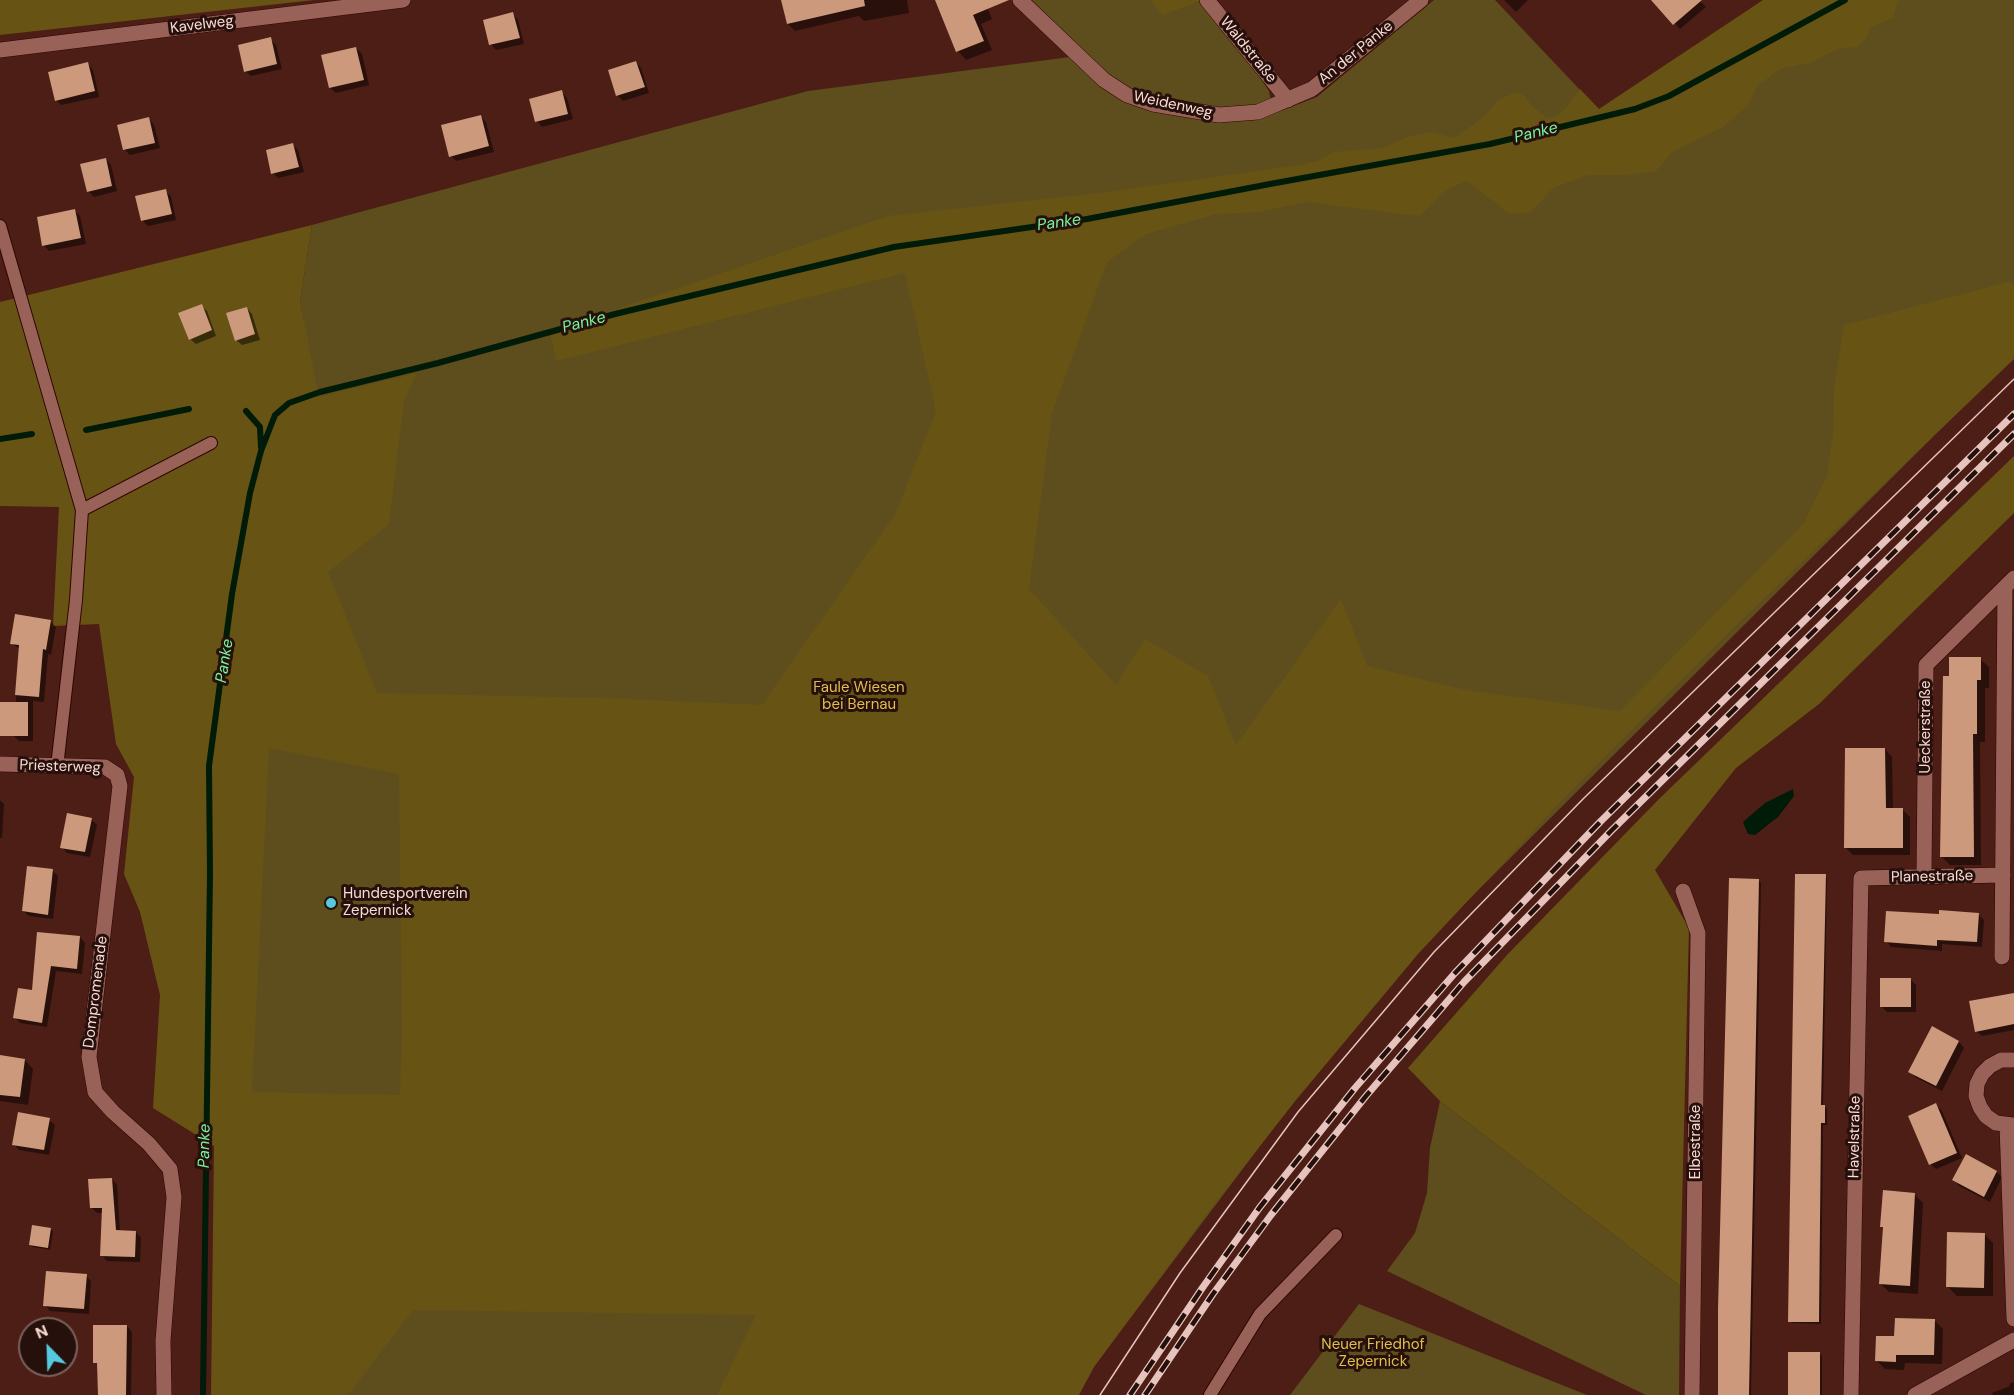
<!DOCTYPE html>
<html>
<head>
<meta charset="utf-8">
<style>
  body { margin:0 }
  #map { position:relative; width:2014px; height:1395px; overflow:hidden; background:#4d1e16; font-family:"DM Sans",sans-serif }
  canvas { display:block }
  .north { position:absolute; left:18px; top:1317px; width:60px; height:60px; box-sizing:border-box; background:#25100c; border:2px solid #7b615c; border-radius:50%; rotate:337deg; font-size:16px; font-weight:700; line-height:24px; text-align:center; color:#fbdbd4 }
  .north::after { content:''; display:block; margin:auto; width:21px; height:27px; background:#55cadf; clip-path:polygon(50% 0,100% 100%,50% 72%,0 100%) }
</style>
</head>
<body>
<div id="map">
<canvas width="2014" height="1395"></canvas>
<div class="north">N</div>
</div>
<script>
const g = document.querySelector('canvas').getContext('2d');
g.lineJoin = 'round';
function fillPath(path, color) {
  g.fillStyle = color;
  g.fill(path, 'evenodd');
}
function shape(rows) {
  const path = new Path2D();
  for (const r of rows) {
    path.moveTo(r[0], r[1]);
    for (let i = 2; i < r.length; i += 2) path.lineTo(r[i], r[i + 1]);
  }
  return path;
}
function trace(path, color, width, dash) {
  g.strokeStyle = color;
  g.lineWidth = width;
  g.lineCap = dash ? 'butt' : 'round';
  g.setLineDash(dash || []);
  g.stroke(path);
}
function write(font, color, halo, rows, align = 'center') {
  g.font = font + ' "DM Sans",sans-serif';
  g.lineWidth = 6;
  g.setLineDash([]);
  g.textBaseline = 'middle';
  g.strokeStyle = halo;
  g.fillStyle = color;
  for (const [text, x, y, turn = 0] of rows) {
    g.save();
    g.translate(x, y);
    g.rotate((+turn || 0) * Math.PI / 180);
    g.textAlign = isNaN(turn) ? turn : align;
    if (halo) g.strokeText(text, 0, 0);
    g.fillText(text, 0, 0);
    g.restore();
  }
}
const green = shape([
  [1032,0,1191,0,1194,3,1200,1,1261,79,1269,91,1270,97,1281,111,1317,97,1434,0,1495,0,1599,110,1767,0,2014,0,2014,356,1412,956,1312,1077,1092,1369,1076,1395,239,1395,258,737,304,323,300,301,312,225,808,91,1070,57,1065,34],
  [1440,1101,1680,1286,1679,1395,1646,1395,1387,1271,1415,1233,1427,1193,1430,1148],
  [1359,1304,1587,1395,1290,1395]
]);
const forest = shape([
  [0,0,314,0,0,35],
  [1150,0,1199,0,1200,1,1162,15],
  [1763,0,1898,0,1893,18,1869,28,1868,36,1858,47,1839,48,1812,62,1780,69,1757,86,1749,104,1723,127,1672,152,1656,171,1628,175,1588,175,1553,188,1531,212,1510,214,1467,181,1448,189,1419,216,1307,202,1258,212,1216,214,1146,234,1107,262,1052,413,1029,589,1116,685,1145,639,1208,676,1236,745,1341,599,1367,666,1466,690,1620,711,1804,523,1827,476,1833,433,1834,389,1844,325,2008,282,2014,285,2014,359,1730,631,1564,798,1418,954,1296,1100,1205,1216,1094,1367,1079,1395,717,1395,756,1315,413,1310,348,1395,211,1395,214,1146,153,1108,160,995,140,912,124,874,134,777,116,744,99,624,53,626,59,507,0,506,0,302,312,225,300,301,319,397,417,373,404,400,389,524,328,572,377,693,602,698,762,705,896,513,936,411,905,273,556,361,551,336,614,310,888,216,1107,192,1300,165,1318,161,1333,152,1382,148,1408,137,1430,132,1455,138,1485,116,1498,100,1516,92,1525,96,1531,105,1547,118,1555,117,1565,109,1580,89,1599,109],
  [269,748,399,774,402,1032,400,1095,252,1092],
  [2014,456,2014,513,1819,704,1736,768,1655,870,1689,928,1680,1286,1440,1101,1408,1068,1507,955,1659,799]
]);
const water = shape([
  [1793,789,1794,796,1778,817,1755,835,1748,834,1743,822,1765,803]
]);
const shadow = shape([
  [783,0,907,0,909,13,864,21,859,16,795,31,788,24],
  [937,0,984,0,992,19,981,24,992,50,966,60,958,51],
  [1504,0,1528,0,1516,12],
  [1664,0,1699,0,1706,7,1680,29,1658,5],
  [513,14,518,20,524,44,496,50,491,44],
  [270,39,276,45,282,69,251,76,245,71],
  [356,48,362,54,369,85,336,93,330,88],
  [636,62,641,68,649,93,623,101,617,95],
  [88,64,93,70,99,97,61,105,56,100],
  [562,92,567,98,573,119,542,127,537,121],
  [480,116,486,122,494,152,456,161,451,156],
  [149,119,154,125,160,148,130,155,124,149],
  [293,145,298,150,304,172,278,178,273,173],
  [106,159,111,165,117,191,94,197,88,191],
  [165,191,171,196,176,220,148,226,143,221,137,198],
  [75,211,80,216,86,244,49,251,44,245],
  [201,306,207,311,216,336,196,344,190,339],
  [247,308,252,314,260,340,242,345,236,340],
  [51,622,56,627,51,655,48,654,44,702,33,701,33,741,19,741,13,735,20,649,11,643],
  [1980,659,1989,667,1989,688,1985,688,1985,742,1980,742,1981,865,1950,865,1942,857,1950,678],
  [1885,749,1892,757,1893,809,1902,809,1910,817,1910,855,1853,855,1846,848],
  [0,800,4,804,2,838,0,838],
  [91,819,97,825,90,857,67,853,62,847],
  [53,871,58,876,53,919,29,916,23,911],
  [1825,876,1827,878,1823,1106,1827,1109,1827,1125,1823,1125,1821,1324,1792,1323,1790,1321],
  [1758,880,1761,883,1751,1395,1720,1395],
  [1978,914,1984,920,1982,947,1942,944,1942,951,1891,947,1886,941,1940,916],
  [39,933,80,937,85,943,82,974,56,971,47,1027,20,1023,15,1017,33,992],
  [1911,980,1916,985,1916,1012,1887,1012,1882,1007],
  [2014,994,2014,1030,1982,1036,1976,1031],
  [1932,1028,1959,1042,1964,1048,1942,1091,1915,1077,1910,1071],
  [0,1057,25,1060,33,1069,28,1105,0,1101],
  [1936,1105,1942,1111,1962,1158,1936,1169,1930,1164],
  [49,1120,55,1125,49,1155,19,1150,14,1144],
  [1997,1172,2002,1177,1990,1202,1959,1186,1954,1180],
  [112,1179,117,1185,120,1232,136,1232,141,1238,140,1262,107,1261,102,1255,103,1213,97,1213,92,1208],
  [1914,1194,1923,1203,1918,1294,1889,1292,1880,1283,1884,1228,1882,1226],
  [50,1229,53,1231,50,1250,33,1247,30,1245],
  [1984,1234,1993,1243,1993,1296,1957,1296,1948,1287],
  [86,1276,91,1281,89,1314,50,1311,45,1305],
  [1935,1321,1943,1329,1942,1364,1905,1363,1904,1370,1885,1369,1876,1360,1895,1337],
  [127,1326,132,1332,131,1395,99,1395,99,1366,95,1362],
  [1820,1354,1822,1356,1822,1395,1790,1395],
  [2014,1382,2014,1395,1993,1395,1992,1393,2010,1386,2009,1384]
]);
const stream = shape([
  [246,411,260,427,261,447],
  [86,430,189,409],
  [0,439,32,434],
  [203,1395,210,873,209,766,232,594,250,493,261,451,275,415,289,403,320,392,438,363,615,314,894,247,1087,219,1270,184,1490,144,1635,109,1669,96,1845,0]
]);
const building = shape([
  [781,0,864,0,865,6,787,24],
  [935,0,1009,0,973,15,984,41,956,52],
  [1651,0,1702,0,1673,25],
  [513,12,520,38,489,45,483,20],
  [271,37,277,64,244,72,238,45],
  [356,47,364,80,329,88,321,55],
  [636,61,645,87,616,96,608,70],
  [88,62,95,91,55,101,48,72],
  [562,90,568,114,535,122,529,99],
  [481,115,489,146,449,157,441,125],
  [149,117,155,143,123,150,117,125],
  [293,143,299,167,271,174,266,150],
  [106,158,112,186,87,192,80,164],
  [166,189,172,214,141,221,135,196],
  [75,209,81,238,42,246,37,217],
  [202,304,212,330,189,340,178,313],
  [247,307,255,334,235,341,226,313],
  [15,614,51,620,46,650,43,649,39,697,15,695,19,645,10,644],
  [1949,657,1981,657,1981,680,1977,680,1977,734,1973,734,1974,857,1940,857,1943,676,1949,676],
  [0,702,28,702,28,736,0,736],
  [1845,748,1885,748,1886,808,1903,808,1903,848,1844,848],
  [67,813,92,818,85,852,60,848],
  [27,866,53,869,48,915,22,911],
  [1795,874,1826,874,1821,1105,1825,1105,1825,1123,1821,1123,1819,1322,1788,1322],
  [1729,878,1759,879,1749,1395,1718,1395,1718,1309],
  [1939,910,1979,913,1977,942,1937,940,1937,946,1884,942,1886,911,1939,914],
  [37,932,80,936,77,969,51,966,42,1023,13,1018,18,988,32,990],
  [1880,978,1911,978,1911,1007,1880,1007],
  [2014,993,2014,1024,1975,1032,1969,1001],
  [1932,1026,1959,1041,1936,1086,1908,1072],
  [0,1055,25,1059,20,1097,0,1095],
  [1936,1103,1957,1153,1929,1165,1908,1116],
  [18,1112,50,1118,44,1150,12,1145],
  [1966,1154,1997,1171,1984,1197,1952,1180],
  [112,1178,116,1230,136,1231,135,1257,100,1256,102,1208,90,1208,88,1179],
  [1883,1190,1915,1193,1910,1286,1879,1284,1883,1227,1880,1227],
  [32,1225,51,1228,48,1248,29,1245],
  [1947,1232,1985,1233,1984,1288,1946,1287],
  [46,1271,87,1274,84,1309,43,1306],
  [1895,1318,1935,1319,1934,1355,1896,1355,1896,1362,1875,1361,1876,1336,1894,1336],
  [93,1325,127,1325,126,1395,98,1395,97,1363,93,1363],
  [1788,1352,1820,1352,1820,1395,1788,1395]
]);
const lane = shape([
  [0,226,82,510,76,600,57,767],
  [82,510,211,443],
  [1210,1395,1260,1314,1336,1235]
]);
const street = shape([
  [1020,0,1104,80,1127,95,1153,104,1219,115,1258,112,1312,89,1421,0],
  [1207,0,1288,100],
  [0,50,403,0],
  [0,764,105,767,117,775,120,786,89,1057,95,1092,113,1112,149,1144,170,1169,174,1197,163,1341,164,1395],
  [1924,876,1926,665,2014,578],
  [1683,891,1698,933,1692,1395],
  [2002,957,2005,588],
  [2014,1060,2001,1060,1990,1066,1982,1074,1977,1084,1976,1096,1980,1107,1986,1116,1996,1123,2014,1125],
  [2007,1126,2014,1319],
  [1851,1395,1861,878,2003,875],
  [1915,1395,2014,1340]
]);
const tram = shape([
  [1100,1395,1180,1273,1298,1112,1434,952,1583,799,2014,379]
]);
const rail = shape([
  [1130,1395,1203,1287,1260,1207,1355,1088,1455,973,1601,821,2014,414],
  [1145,1395,1213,1294,1271,1215,1366,1096,1464,982,1611,831,2014,434]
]);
const markers = [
  [331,903,6,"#55cadf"]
];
const streetNames = [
  ["Kavelweg",202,25,-7],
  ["Waldstraße",1248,50,51],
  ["An der Panke",1356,53,-39],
  ["Weidenweg",1173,105,12],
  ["Ueckerstraße",1926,727,-90],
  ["Priesterweg",60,767,2],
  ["Planestraße",1932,877,-1],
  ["Dompromenade",96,992,-83],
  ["Havelstraße",1855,1137,-89],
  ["Elbestraße",1696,1142,-90]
];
const parkNames = [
  ["Faule Wiesen",859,688],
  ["bei Bernau",859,705],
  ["Neuer Friedhof",1373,1345],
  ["Zepernick",1373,1362]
];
const poiNames = [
  ["Hundesportverein",343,894],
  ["Zepernick",343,911]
];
const waterNames = [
  ["Panke",1536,133,-14],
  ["Panke",1059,223,-8],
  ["Panke",584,323,-15],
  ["Panke",225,661,-81],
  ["Panke",205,1146,-89]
];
fillPath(green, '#5e4e1d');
fillPath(forest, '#675414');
fillPath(water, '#001b07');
fillPath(shadow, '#0007');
trace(stream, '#001b07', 6);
fillPath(building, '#cc997c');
trace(lane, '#310401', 14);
trace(street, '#310401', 16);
trace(lane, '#996258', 12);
trace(street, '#996258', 15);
trace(tram, '#e6c4bd', 1.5);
trace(rail, '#e6c4bd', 7);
trace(rail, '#25100c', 4.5, [14]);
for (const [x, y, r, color] of markers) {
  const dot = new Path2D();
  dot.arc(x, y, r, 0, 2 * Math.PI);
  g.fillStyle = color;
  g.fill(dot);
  trace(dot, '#25100c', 2);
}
write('15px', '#fbdbd4', '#25100c', streetNames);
write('15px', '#e2bf4f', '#25100c', parkNames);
write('15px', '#fbdbd4', '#25100c', poiNames, 'left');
write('italic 16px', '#77f69d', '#25100c', waterNames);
</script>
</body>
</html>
